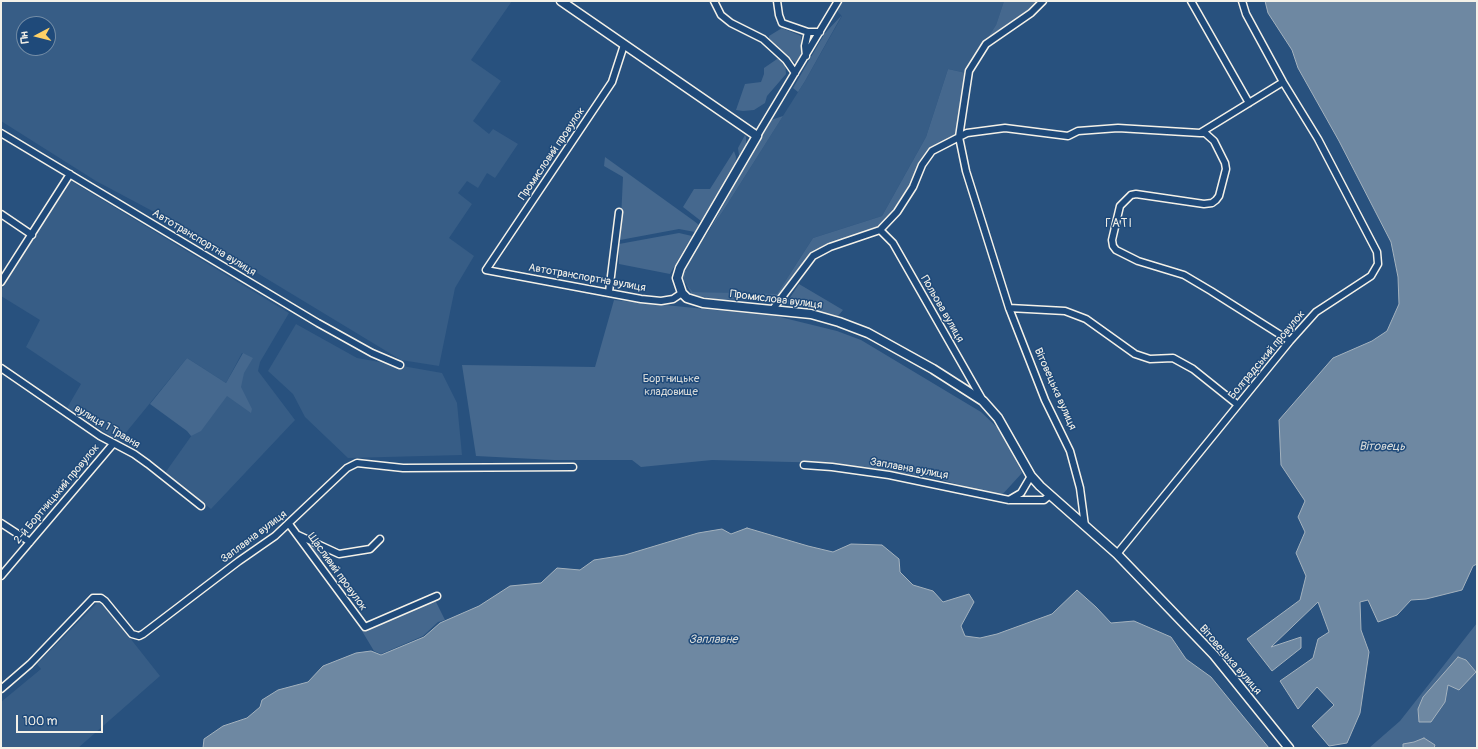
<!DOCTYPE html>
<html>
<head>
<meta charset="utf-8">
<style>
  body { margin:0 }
  #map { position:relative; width:1478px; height:749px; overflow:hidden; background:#28517e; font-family:Pangolin,sans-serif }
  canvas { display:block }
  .frame { position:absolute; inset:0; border:2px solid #f4f1e8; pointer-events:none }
  .north { position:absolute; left:16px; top:16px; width:40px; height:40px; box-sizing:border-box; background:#1f4a7a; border:1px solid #748da6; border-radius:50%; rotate:263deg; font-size:11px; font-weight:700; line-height:16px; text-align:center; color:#f4f1e8 }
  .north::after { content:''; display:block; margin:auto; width:14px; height:18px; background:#ffd166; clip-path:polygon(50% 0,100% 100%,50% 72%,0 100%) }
  .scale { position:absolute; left:16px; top:715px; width:87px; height:18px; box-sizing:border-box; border:2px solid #f4f1e8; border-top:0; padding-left:5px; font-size:12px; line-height:14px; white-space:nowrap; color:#f4f1e8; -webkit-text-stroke:3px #1f4a7a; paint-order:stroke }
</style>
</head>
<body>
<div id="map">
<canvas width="1478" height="749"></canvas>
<div class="frame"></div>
<div class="north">Пн</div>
<div class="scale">100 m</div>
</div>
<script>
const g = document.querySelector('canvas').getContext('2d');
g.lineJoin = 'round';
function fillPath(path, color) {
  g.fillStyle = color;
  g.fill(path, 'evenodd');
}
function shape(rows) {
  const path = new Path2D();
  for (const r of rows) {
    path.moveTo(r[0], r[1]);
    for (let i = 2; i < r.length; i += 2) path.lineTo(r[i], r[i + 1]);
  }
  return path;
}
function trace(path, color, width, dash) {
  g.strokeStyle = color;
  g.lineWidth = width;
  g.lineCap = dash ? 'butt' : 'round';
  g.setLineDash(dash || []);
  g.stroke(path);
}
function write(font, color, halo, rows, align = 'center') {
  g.font = font + ' Pangolin,sans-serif';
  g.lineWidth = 3;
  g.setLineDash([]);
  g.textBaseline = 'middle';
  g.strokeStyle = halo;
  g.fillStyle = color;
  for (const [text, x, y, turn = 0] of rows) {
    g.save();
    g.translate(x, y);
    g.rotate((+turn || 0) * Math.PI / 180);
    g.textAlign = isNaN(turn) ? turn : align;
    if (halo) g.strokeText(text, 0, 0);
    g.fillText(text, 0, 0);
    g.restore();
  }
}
const built = shape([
  [1,1,512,1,471,60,501,81,473,121,489,134,493,129,518,144,495,178,487,173,478,188,467,181,458,193,472,204,449,238,474,256,455,288,439,366,401,360,173,222,96,181,1,121],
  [24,24,48,24,48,48,24,48],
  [843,1,1004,1,996,25,966,73,948,69,926,137,882,216,813,238,777,294,693,292,684,281,688,261,723,211,805,81,842,16,837,11],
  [71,181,289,313,260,362,258,371,295,420,211,509,165,473,248,356,242,353,226,383,187,358,119,441,67,408,81,384,26,347,40,320,1,296,1,290],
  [296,324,357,358,442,373,457,403,462,455,348,458,305,417,293,394,268,371],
  [100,600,160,676,78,748,1,748,1,702,41,669,37,664]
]);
const green = shape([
  [1004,1,1040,1,1029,12,985,42,996,25],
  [842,15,805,81,798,92,793,88,825,33],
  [782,28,801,36,801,57,797,64,769,41,769,36],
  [780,57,785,62,786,74,767,96,765,103,754,110,743,111,736,110,745,84,761,82,764,74,764,68],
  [948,69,966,73,957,135,925,155,912,187,896,209,886,221,872,231,812,255,778,298,756,296,755,293,777,294,813,238,882,216,926,137],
  [783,116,723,211,709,231,771,120],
  [745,135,746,137,746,147,740,162,738,148],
  [734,151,736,157,735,168,706,218,701,221,683,207,694,189,710,189],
  [605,157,694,221,699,225,695,232,679,229,620,240,623,177,604,166],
  [679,233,692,236,670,274,619,264,619,244],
  [688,261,684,281,693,292,750,293,748,297,742,299,722,300,692,295,683,278],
  [799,284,843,310,838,316,809,310,796,303,788,304,787,302],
  [614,300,776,316,837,331,861,340,981,412,1001,431,1022,473,1001,496,930,477,831,463,712,460,641,467,632,460,554,460,476,456,462,365,595,367],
  [243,353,253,358,244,373,241,387,252,409,251,413,227,396,201,431,191,436,187,431,150,404,187,358,226,383],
  [304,540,323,555,319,560],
  [435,600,445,620,438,622,423,636,381,654,374,651,362,631],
  [1477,623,1477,748,1369,748,1400,721]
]);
const water = shape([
  [1265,1,1477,1,1477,564,1473,566,1462,590,1426,599,1411,600,1397,615,1378,622,1368,600,1360,602,1361,630,1369,652,1360,713,1347,743,1329,746,1312,726,1334,705,1317,687,1298,709,1280,681,1313,658,1318,639,1329,632,1318,602,1271,647,1301,637,1301,648,1272,671,1247,639,1300,600,1306,576,1296,553,1305,532,1298,517,1305,501,1281,465,1279,420,1333,358,1372,341,1387,331,1399,304,1398,277,1391,242,1339,141,1298,68,1292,50,1268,13,1265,1],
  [747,528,808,546,833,552,851,544,882,545,899,559,900,572,913,585,933,591,943,602,969,594,974,602,961,626,965,636,980,638,997,634,1052,614,1077,590,1096,607,1111,623,1134,621,1171,637,1186,659,1211,677,1269,748,203,748,204,739,223,726,247,718,260,707,262,700,278,690,308,682,323,666,356,653,371,651,381,655,424,637,440,623,479,606,510,586,541,583,557,568,580,570,594,560,625,555,698,533,722,529,731,534,747,528],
  [1458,657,1466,660,1476,672,1459,690,1448,685,1445,702,1431,722,1419,722,1418,709,1423,697,1458,657],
  [1424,738,1435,745,1434,748,1403,748,1403,744,1414,742,1424,738]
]);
const minor = shape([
  [714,1,721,15,731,23,763,39,786,60,795,73],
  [777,1,779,15,782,23,808,32,820,32],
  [1043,1,1031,13,986,44,969,71,959,137,966,171,1009,308,1045,400,1070,451,1080,488,1085,526],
  [1191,1,1249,103],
  [624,45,612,82,486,270,641,299,661,301,673,299,682,293],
  [806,56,805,46,808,32],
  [1,133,318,323,372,353,400,365],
  [1200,133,1205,133,1214,141,1225,163,1226,169,1219,196,1216,200,1212,203,1204,204,1136,194,1131,195,1120,206,1112,240,1113,246,1116,250,1138,261,1184,275,1211,291,1290,341],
  [757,136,838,1],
  [1,214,32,235],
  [880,230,893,243,982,399],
  [1,282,70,174],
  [609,292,619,212],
  [1009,308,1065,311,1086,319,1135,354,1150,359,1173,358,1193,369,1238,405],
  [773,309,813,256,830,247,880,230,897,212,913,187,922,165,932,151,967,133,1005,128,1068,136,1078,131,1118,128,1200,133,1283,82],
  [1,368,100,436,134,454,148,464,201,506],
  [804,465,832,467,889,475,1009,500,1044,500,1050,495],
  [1009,500,1021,493,1031,476],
  [1,523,30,542],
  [289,524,365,627,437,596],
  [298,535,339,554,370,549,380,539],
  [1117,554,1290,341,1316,312,1371,276,1378,264,1377,252,1318,139,1283,82,1246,14,1242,1],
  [1,576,113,444],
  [1,689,30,664,93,598,101,598,105,601,132,634,139,636,143,634,239,561,275,536,347,468,357,463,403,468,573,467]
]);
const tertiary = shape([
  [561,1,757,136,680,268,677,278,682,293,687,298,703,303,811,314,839,322,868,333,933,369,983,401,998,418,1031,476,1040,486,1117,554,1214,655,1289,748]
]);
const streetNames = [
  ["Промисловий провулок",552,154,-56],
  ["Автотранспортна вулиця",204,243,31],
  ["Автотранспортна вулиця",587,278,10],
  ["Промислова вулиця",776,300,7],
  ["Польова вулиця",942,309,60],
  ["Болградський провулок",1267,355,-50],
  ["Вітовецька вулиця",1055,389,66],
  ["вулиця 1 Травня",107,427,31],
  ["Заплавна вулиця",909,469,10],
  ["2-й Бортницький провулок",57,494,-50],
  ["Заплавна вулиця",254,537,-37],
  ["Щасливий провулок",337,572,54],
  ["Вітовецька вулиця",1230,660,49]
];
const parkNames = [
  ["Бортницьке",671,379],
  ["кладовище",671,392]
];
const neighbourhoodNames = [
  ["ГАТІ",1119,224]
];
const waterNames = [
  ["Вітовець",1382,447],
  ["Заплавне",713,640]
];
fillPath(built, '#375d86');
fillPath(green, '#45688e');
fillPath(water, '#6e88a2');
trace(water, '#a4b2be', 1);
trace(minor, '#f4f1e8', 9);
trace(tertiary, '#f4f1e8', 11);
trace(minor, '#1f4a7a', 6);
trace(tertiary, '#1f4a7a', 8);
write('11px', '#f4f1e8', '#1f4a7a', streetNames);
write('11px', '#dadcda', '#1f4a7a', parkNames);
g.letterSpacing = '1px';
write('12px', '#f4f1e8', '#1f4a7a', neighbourhoodNames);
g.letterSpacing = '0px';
write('italic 12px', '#d9dcda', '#1f4a7a', waterNames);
</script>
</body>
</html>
